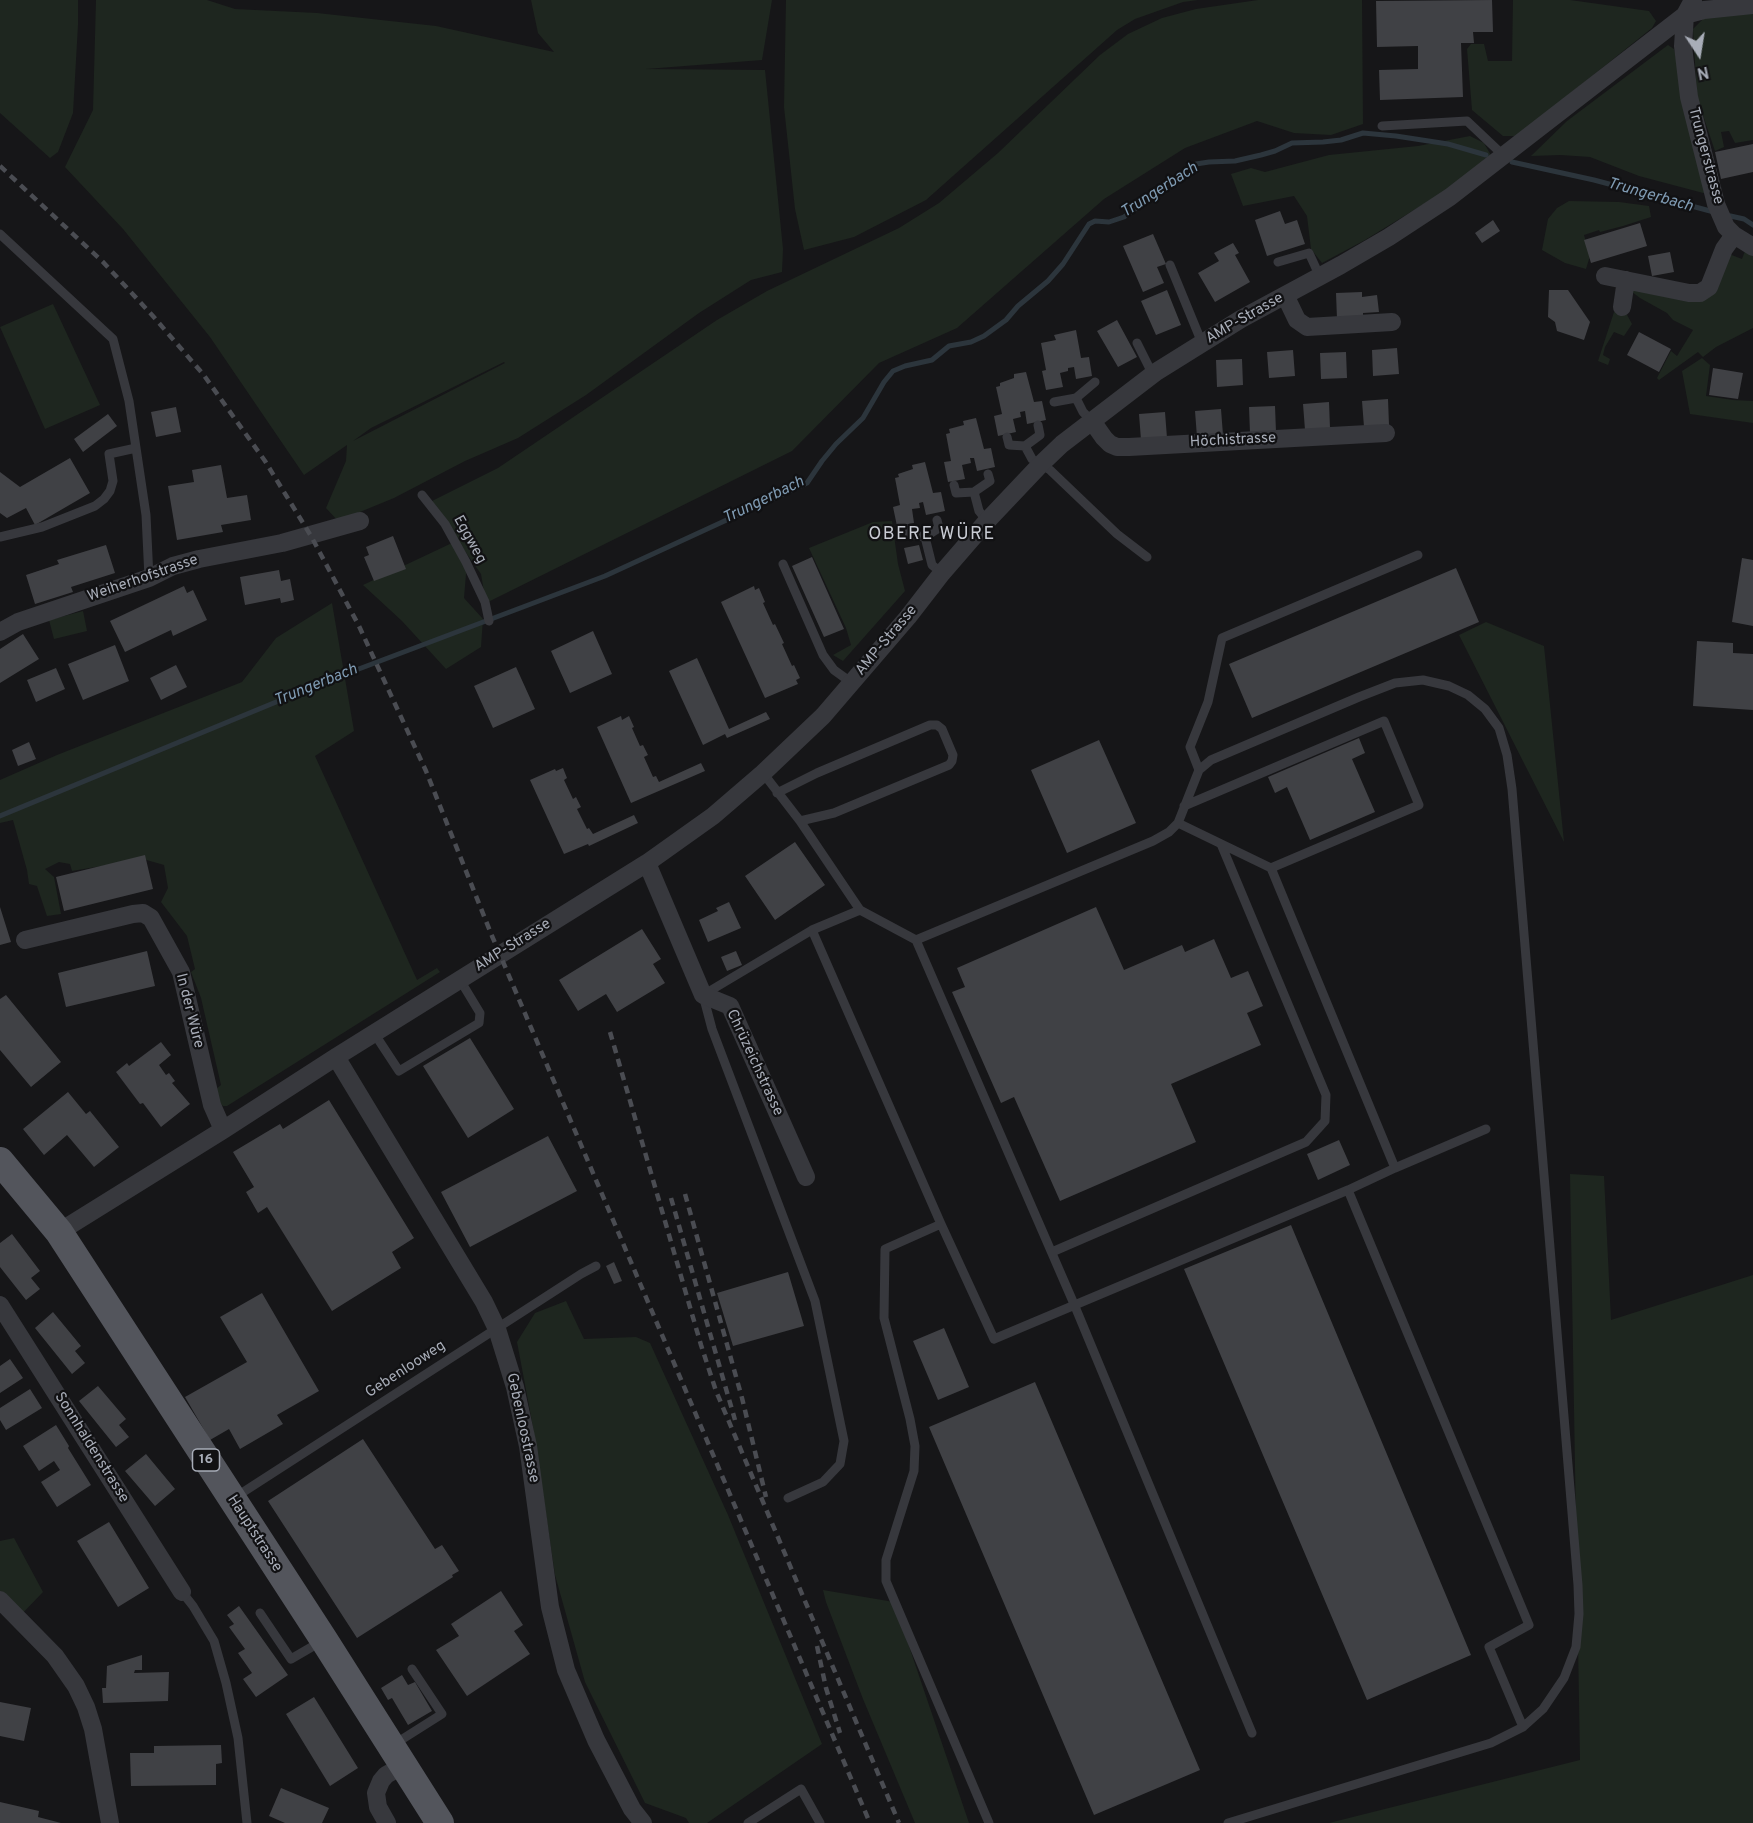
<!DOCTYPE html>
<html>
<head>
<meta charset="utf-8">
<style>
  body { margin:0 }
  #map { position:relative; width:1753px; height:1823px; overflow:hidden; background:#161618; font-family:Overpass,sans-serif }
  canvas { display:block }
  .north { position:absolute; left:1669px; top:24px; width:60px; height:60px; -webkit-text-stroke:4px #111113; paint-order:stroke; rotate:168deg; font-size:16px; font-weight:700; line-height:24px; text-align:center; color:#a8adb8 }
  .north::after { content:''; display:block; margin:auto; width:21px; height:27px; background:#a8adb8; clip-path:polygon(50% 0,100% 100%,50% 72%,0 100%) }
</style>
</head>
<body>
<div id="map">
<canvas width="1753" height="1823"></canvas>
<div class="north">N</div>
</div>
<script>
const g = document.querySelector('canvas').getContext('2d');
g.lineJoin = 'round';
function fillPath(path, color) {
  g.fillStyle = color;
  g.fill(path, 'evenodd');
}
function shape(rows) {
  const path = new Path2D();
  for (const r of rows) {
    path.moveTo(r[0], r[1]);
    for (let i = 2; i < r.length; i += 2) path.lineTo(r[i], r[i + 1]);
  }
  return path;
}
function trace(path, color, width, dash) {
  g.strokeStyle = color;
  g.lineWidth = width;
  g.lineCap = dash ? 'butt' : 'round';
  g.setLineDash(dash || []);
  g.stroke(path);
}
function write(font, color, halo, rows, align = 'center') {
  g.font = font + ' Overpass,sans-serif';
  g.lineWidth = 4.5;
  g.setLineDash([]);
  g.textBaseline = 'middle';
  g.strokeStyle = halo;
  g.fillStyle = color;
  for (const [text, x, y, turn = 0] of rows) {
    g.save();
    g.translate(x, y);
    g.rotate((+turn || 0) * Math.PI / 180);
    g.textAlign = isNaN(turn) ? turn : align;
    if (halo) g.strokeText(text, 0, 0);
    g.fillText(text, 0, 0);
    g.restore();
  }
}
const green = shape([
  [0,0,78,0,78,25,73,113,58,152,50,158,0,113],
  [96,0,207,0,235,9,317,13,436,26,554,52,538,33,531,0,772,0,762,60,646,69,765,70,783,249,782,272,751,280,699,313,586,395,518,438,465,461,394,498,338,521,326,508,346,461,347,445,304,475,210,337,123,229,65,167,93,110],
  [504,362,505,363,353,441,371,428],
  [786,0,1198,0,1183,2,1135,19,1117,30,926,200,854,237,804,250,795,209,784,107],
  [1258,0,1362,0,1363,124,1331,135,1294,133,1257,121,1185,148,1104,199,957,328,879,363,792,451,486,603,481,574,430,502,498,468,717,320,767,291,899,228,939,203,998,153,1100,55,1128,34,1162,18,1196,9],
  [1513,0,1570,0,1649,11,1656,21,1652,28,1517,136,1503,136,1472,110,1467,49,1471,44,1484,44,1488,61,1512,61],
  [1753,13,1753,140,1735,143,1729,131,1721,132,1724,147,1715,151,1697,97,1693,29,1708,14],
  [1668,45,1674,49,1707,194,1639,176,1590,157,1561,155,1531,156,1567,121],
  [1470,136,1484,143,1493,159,1437,196,1365,240,1322,263,1311,249,1307,216,1294,196,1243,206,1231,174,1251,168,1265,172,1329,155,1418,146],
  [1569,201,1619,202,1649,206,1651,217,1623,226,1600,232,1599,230,1584,235,1590,256,1586,269,1565,263,1542,250,1548,219,1557,208],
  [1745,251,1753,255,1753,328,1716,347,1703,357,1698,352,1659,380,1657,378,1671,351,1677,356,1693,330,1673,320,1667,313,1640,298,1632,292,1633,290,1690,300,1729,254,1742,259],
  [53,304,100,405,45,429,0,327],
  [1614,312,1626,313,1632,324,1624,336,1614,332,1605,347,1603,355,1610,359,1608,365,1598,361],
  [1702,358,1710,365,1706,396,1733,400,1753,401,1753,423,1690,414,1682,371],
  [892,521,898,564,905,591,843,661,833,655,851,645,846,628,809,548,873,522],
  [452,543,467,562,464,598,483,619,481,647,446,669,402,621,363,585],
  [332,603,354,731,315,756,417,980,437,968,440,972,227,1106,223,1106,219,1102,215,1090,221,1085,201,998,191,972,195,969,187,936,161,902,168,888,164,865,143,859,72,871,70,864,59,862,45,869,54,877,61,914,47,916,37,886,29,884,27,870,13,820,0,823,0,780,57,755,242,682,276,638],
  [83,611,87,631,54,639,49,620],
  [1486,622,1544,646,1564,842,1459,635],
  [1570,1174,1604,1176,1611,1320,1753,1275,1753,1823,1329,1823,1580,1760],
  [566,1301,584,1339,636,1337,650,1343,728,1515,822,1744,707,1823,689,1823,686,1818,645,1803,585,1682,555,1575,533,1427,517,1342,535,1313],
  [14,1538,43,1592,18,1618,0,1595,0,1541],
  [823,1590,894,1602,969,1823,915,1823,863,1699,826,1602]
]);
const stream = shape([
  [1512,162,1594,180,1714,212],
  [1726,215,1744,219,1753,225],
  [0,816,327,681,605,576,807,483,822,461,836,444,863,418,884,382,893,371,905,366,932,360,949,346,971,342,984,336,1006,320,1018,306,1048,281,1063,264,1089,224,1095,221,1109,222,1124,217,1196,164,1209,162,1235,161,1261,155,1275,151,1292,143,1323,142,1341,140,1363,133,1396,136,1448,144,1486,155]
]);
const building = shape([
  [1492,0,1493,32,1473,32,1474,43,1461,43,1463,97,1380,100,1379,70,1418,69,1418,46,1377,47,1376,1],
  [1753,144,1753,172,1721,179,1715,152],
  [1280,211,1285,224,1297,220,1305,244,1267,256,1255,220],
  [1493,220,1500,231,1482,243,1475,233],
  [1640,223,1647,246,1591,263,1584,240],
  [1153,234,1166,264,1157,267,1164,283,1143,292,1123,246],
  [1233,243,1239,253,1235,255,1250,282,1215,302,1198,273,1219,261,1214,253],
  [1670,252,1674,272,1652,276,1648,256],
  [1167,290,1181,325,1156,335,1141,301],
  [1549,290,1568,290,1590,322,1584,340,1557,331,1555,322,1548,317],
  [1362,292,1362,297,1377,295,1379,312,1363,313,1363,318,1337,319,1336,293],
  [1117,320,1137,357,1118,367,1097,331],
  [1076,330,1081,358,1089,357,1092,376,1076,379,1074,367,1068,368,1068,371,1060,373,1063,387,1046,390,1042,371,1046,370,1041,343,1056,340,1054,335],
  [1639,332,1671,349,1659,372,1627,355],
  [1397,348,1399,374,1373,376,1372,350],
  [1293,350,1295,376,1269,378,1267,352],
  [1346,352,1347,378,1321,379,1320,353],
  [1242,359,1243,385,1217,387,1216,360],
  [1713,368,1743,373,1738,399,1709,395],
  [1026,372,1034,402,1042,401,1046,420,1027,424,1025,411,1020,412,1021,417,1013,419,1016,432,998,436,994,416,1002,414,996,387,1000,386,1000,383,1014,378,1014,374],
  [1388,399,1389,425,1364,427,1362,401],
  [1329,402,1330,428,1305,430,1303,404],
  [1275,406,1276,432,1250,433,1249,407],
  [176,407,181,432,156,437,151,412],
  [1221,409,1223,435,1197,437,1195,411],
  [1165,412,1167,438,1141,440,1139,414],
  [108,414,117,426,83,452,74,439],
  [976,418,984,449,991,448,995,467,977,471,974,458,970,458,971,463,962,465,965,479,948,482,944,462,951,461,946,434,950,433,949,429,964,425,963,421],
  [70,458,90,493,35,525,26,508,7,518,0,513,0,472,20,487],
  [925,462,933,493,941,492,945,511,926,515,923,502,919,503,920,508,912,509,914,523,897,526,893,507,900,505,895,478,899,477,898,474,913,469,912,465],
  [221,465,227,498,247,495,251,520,221,525,223,532,177,540,168,486,194,482,192,470],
  [393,536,406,569,374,581,364,557,369,555,366,547],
  [106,545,115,573,71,587,73,592,35,604,26,575,59,564,57,560],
  [919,545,923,560,908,564,904,548],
  [812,557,844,629,824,637,792,566],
  [1742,558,1753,560,1753,626,1732,622],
  [1456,568,1479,622,1252,718,1229,664],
  [279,570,281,581,290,579,294,600,281,603,280,598,245,605,240,577],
  [184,586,187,593,193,590,207,620,173,636,171,630,125,652,110,621],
  [754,586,755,590,759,588,765,602,763,603,773,625,775,624,784,643,782,644,792,666,794,665,800,678,796,680,798,684,765,698,721,602],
  [593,631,612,674,570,693,551,651],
  [23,634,39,659,0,683,0,649],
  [1697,641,1733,643,1733,653,1753,654,1753,710,1693,706],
  [115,645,129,681,83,700,68,664],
  [697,658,729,729,766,712,770,719,727,738,725,734,703,745,669,671],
  [176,665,187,687,161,700,150,678],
  [516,667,535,709,493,728,474,686],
  [56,668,65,689,36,702,27,680],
  [621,716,622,720,629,716,634,727,632,728,640,746,643,745,648,755,644,757,653,777,656,776,659,782,701,763,705,771,631,803,597,727],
  [1359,738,1365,753,1352,759,1375,812,1310,840,1287,787,1275,793,1268,777],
  [1099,740,1136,823,1067,853,1031,770],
  [29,742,36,759,18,766,12,750],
  [563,768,567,778,564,780,573,799,576,797,581,807,577,809,587,829,589,828,593,834,634,815,638,823,589,846,588,844,564,854,530,780,555,769,556,771],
  [795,842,825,885,775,920,745,876],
  [145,855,153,889,64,911,56,877],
  [729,902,741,928,708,942,699,920,718,911,716,908],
  [0,907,11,942,0,945],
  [1096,907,1124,970,1182,945,1185,952,1214,939,1231,978,1248,971,1263,1006,1247,1013,1261,1045,1171,1084,1196,1142,1060,1201,1014,1097,1001,1103,952,992,965,987,957,968],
  [642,929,661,959,653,964,665,983,617,1012,606,994,578,1011,559,980],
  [147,951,155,986,66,1007,58,973],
  [736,951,742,965,727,971,721,957],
  [6,995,61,1062,31,1087,0,1050,0,999],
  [470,1038,514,1109,468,1138,423,1066],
  [161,1042,171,1055,159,1065,166,1075,169,1073,175,1081,172,1083,190,1104,161,1127,143,1103,140,1104,116,1072,127,1063,129,1066],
  [68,1092,86,1114,90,1111,119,1147,94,1167,67,1135,44,1155,23,1129],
  [329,1100,414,1238,392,1252,401,1268,332,1311,267,1207,258,1213,246,1192,254,1187,233,1152,280,1124,283,1129],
  [548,1136,577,1191,470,1247,441,1192],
  [1339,1140,1350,1165,1318,1180,1307,1154],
  [1291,1225,1471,1655,1367,1700,1184,1269],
  [12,1234,40,1271,31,1278,40,1289,26,1300,0,1267,0,1243],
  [614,1262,622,1281,614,1284,606,1266],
  [788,1272,804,1326,733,1346,717,1293],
  [262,1293,319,1391,277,1415,283,1424,240,1449,229,1429,210,1440,185,1397,247,1362,220,1317],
  [53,1312,81,1346,75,1351,85,1363,72,1374,35,1328],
  [944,1328,969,1387,938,1400,913,1341],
  [10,1359,23,1378,0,1393,0,1366],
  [1035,1382,1200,1770,1094,1815,929,1427],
  [98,1386,126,1419,119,1425,129,1437,116,1447,79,1401],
  [30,1389,42,1408,6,1430,0,1420,0,1408],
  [56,1425,69,1446,68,1448,91,1485,57,1507,41,1482,60,1470,54,1461,39,1471,23,1446],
  [363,1439,435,1549,442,1545,459,1571,452,1575,453,1577,357,1638,268,1501],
  [146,1454,175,1489,155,1506,125,1471],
  [109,1522,149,1588,118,1607,77,1541],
  [501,1591,523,1625,514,1631,530,1654,467,1696,436,1650,459,1636,451,1624],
  [239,1606,288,1675,256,1697,243,1679,252,1673,238,1653,245,1649,229,1627,234,1624,227,1615],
  [142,1655,142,1670,135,1670,134,1673,169,1672,168,1701,103,1703,102,1688,106,1688,107,1666],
  [402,1675,408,1685,415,1682,432,1711,408,1725,392,1698,388,1700,381,1688],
  [314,1697,358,1768,330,1786,286,1714],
  [0,1702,31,1708,24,1741,0,1736],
  [221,1745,222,1763,216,1764,216,1785,131,1786,130,1753,154,1753,154,1746],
  [281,1788,329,1808,322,1823,285,1823,269,1816],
  [0,1802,39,1811,38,1817,61,1823,0,1823]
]);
const service = shape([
  [1382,126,1467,121,1504,156],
  [0,234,113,339,129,401,146,515,149,578],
  [1278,262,1309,253,1320,277],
  [1170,265,1202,343],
  [1137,343,1153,375],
  [1054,402,1076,398],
  [1092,421,1083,412,1076,398,1095,382],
  [1007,437,1009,445,1025,446,1040,435,1038,425],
  [1025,446,1032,459,1050,470,1117,534,1147,557],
  [954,485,956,493,974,492,990,481,988,474],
  [974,492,979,511,987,521],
  [422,495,445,524,466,562,485,602,489,621],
  [908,529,909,534,925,537,939,528,937,520],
  [0,537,42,527,95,506,104,499,110,491,113,481,109,454,136,448],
  [925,537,932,565,942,573],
  [783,564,823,655,834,670,852,683],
  [1199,770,1190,747,1208,702,1222,638,1418,555],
  [763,773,800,821,860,910,916,940,1074,1304,1252,1733],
  [777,793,817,773,930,725,937,725,942,729,953,755,952,761,949,765,834,813,800,821],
  [1184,806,1384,721,1419,805,1271,868],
  [860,910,812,930,941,1224,994,1339,1348,1190,1395,1168,1271,868,1178,823],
  [916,940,1153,841,1169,832,1178,823,1199,770,1211,760,1359,697,1395,683,1423,680,1449,686,1468,695,1485,709,1499,728,1507,755,1512,789,1578,1585,1579,1614,1576,1647,1564,1678,1543,1709,1523,1727,1491,1743,1228,1823],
  [374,1033,399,1071,479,1023,480,1013,460,980],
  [1395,1168,1486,1129],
  [1348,1190,1529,1625,1489,1647,1523,1727],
  [941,1224,885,1249,884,1318,910,1419,915,1446,914,1471,886,1560,886,1581,989,1823],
  [1052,1252,1306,1142,1325,1121,1326,1095,1221,844],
  [234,1498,581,1274,596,1266],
  [788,1498,823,1482,840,1464,844,1441,815,1301,712,1029,703,995,812,930],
  [182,1592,193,1606,214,1641,226,1683,238,1738,247,1823],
  [260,1613,291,1659,322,1641],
  [393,1745,442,1714,412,1669],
  [748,1823,801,1789,820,1823]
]);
const minor = shape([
  [1693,0,1685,15,1683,46,1689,97,1716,204,1726,227,1734,235,1753,247],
  [1605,276,1689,293,1700,293,1709,287,1724,249,1734,235],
  [1285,295,1297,320,1307,327,1392,322],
  [1622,307,1626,280],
  [1092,421,1104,438,1110,444,1117,447,1129,447,1386,433],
  [0,632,18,622,149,578,173,566,199,559,282,543,360,521],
  [647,863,703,995,730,1006,806,1177],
  [25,940,133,914,143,913,151,918,181,972,212,1105,223,1130],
  [336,1057,484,1302,497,1329,515,1387,528,1446,550,1607,566,1670,596,1740,632,1809,643,1823],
  [59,1232,223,1130,336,1057,647,863,713,816,763,773,823,716,908,617,942,573,987,521,1041,464,1062,444,1156,372,1241,319,1341,265,1389,237,1450,197,1685,15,1704,10,1753,5],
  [0,1305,182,1592],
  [0,1600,55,1656,76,1686,86,1707,93,1729,110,1823],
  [387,1823,378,1807,376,1793,381,1781,386,1775,404,1765]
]);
const primary = shape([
  [0,1161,59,1232,324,1640,440,1823]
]);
const rail = shape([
  [0,166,103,262,152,315,203,374,265,461,311,536,359,626,426,771,492,936,870,1823],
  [610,1032,701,1345,716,1391,899,1823],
  [685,1194,742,1398,766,1497],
  [671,1198,735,1420],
  [817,1646,826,1688,840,1733]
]);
const shields = [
  [206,1460,27]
];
const shieldNames = [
  ["16",206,1460]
];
const streetNames = [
  ["Trungerstrasse",1705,156,75],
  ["AMP-Strasse",1245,319,-30],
  ["Höchistrasse",1233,441,-3],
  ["Eggweg",469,540,61],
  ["Weiherhofstrasse",143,579,-19],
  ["AMP-Strasse",887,641,-50],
  ["AMP-Strasse",513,946,-32],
  ["In der Würe",189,1011,76],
  ["Chrüzeichstrasse",754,1063,65],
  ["Gebenlooweg",406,1370,-33],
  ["Gebenloostrasse",522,1428,78],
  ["Sonnhaldenstrasse",91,1448,58],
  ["Hauptstrasse",254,1534,57]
];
const waterNames = [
  ["Trungerbach",1160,191,-33],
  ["Trungerbach",1650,196,16],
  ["Trungerbach",764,501,-26],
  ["Trungerbach",316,686,-22]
];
const quarterNames = [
  ["OBERE WÜRE",932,535]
];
fillPath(green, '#1e261f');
trace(stream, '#2c353c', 5);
fillPath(building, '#404145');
trace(service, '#37383d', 9);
trace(minor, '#37383d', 18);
trace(primary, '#53555c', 28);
trace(rail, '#4a4c52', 4.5, [8, 6]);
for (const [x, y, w] of shields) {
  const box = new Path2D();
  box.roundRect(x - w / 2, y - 11, w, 22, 4.5);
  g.fillStyle = '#111113';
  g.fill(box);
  trace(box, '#a8adb8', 1.5);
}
write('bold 14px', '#a8adb8', null, shieldNames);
write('15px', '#a8adb8', '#111113', streetNames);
write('italic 16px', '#7f9bb3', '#111113', waterNames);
g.letterSpacing = '1.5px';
write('18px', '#c9ccd4', '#111113', quarterNames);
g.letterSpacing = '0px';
</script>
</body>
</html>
